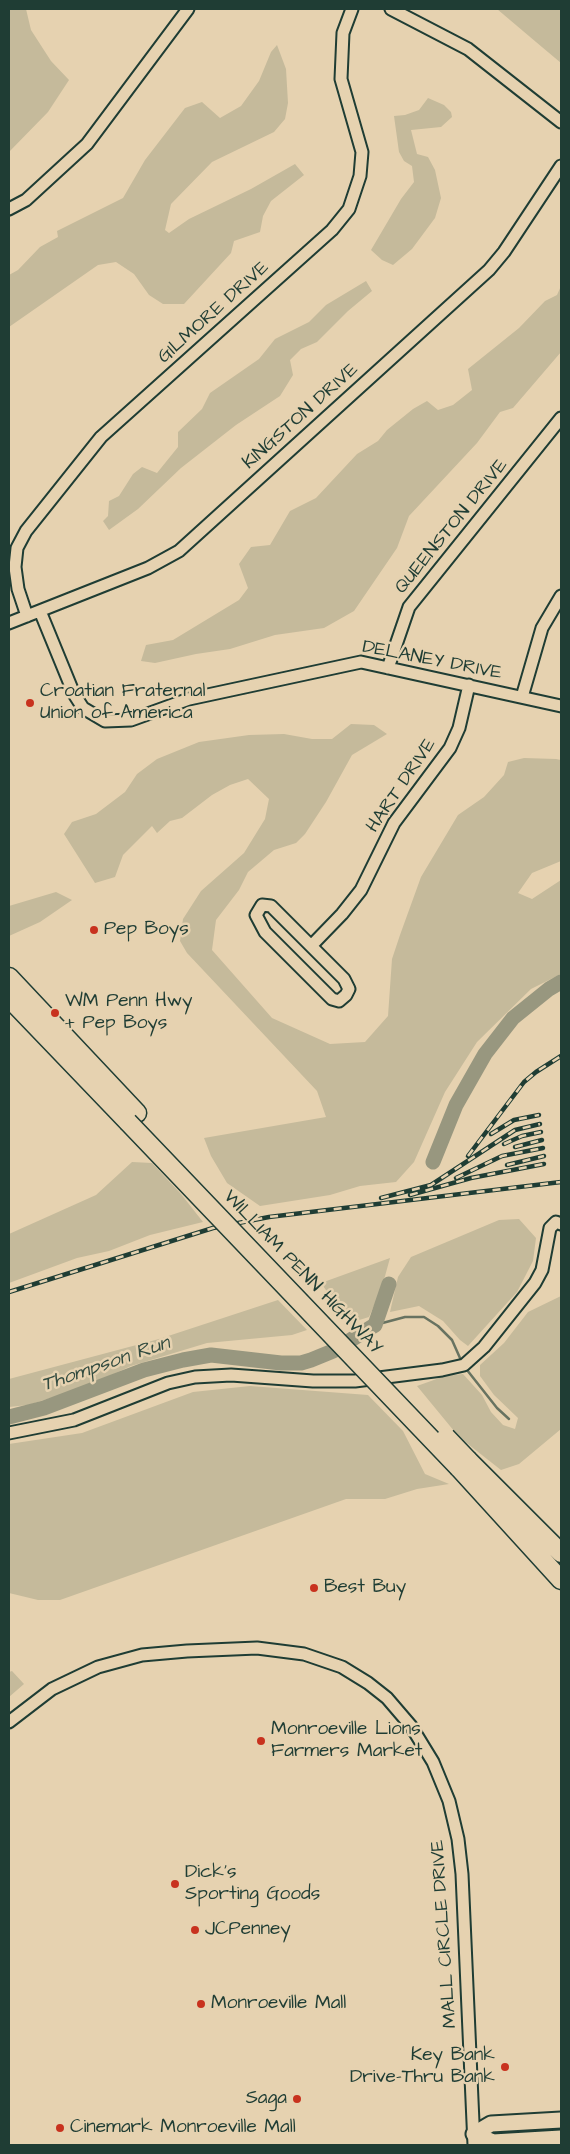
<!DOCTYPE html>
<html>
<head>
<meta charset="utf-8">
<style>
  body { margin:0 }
  #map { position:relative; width:570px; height:2154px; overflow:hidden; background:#e6d2b0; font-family:"Architects Daughter",sans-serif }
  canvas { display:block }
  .frame { position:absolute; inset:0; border:10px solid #1f3d34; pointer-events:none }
</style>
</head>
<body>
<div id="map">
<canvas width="570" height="2154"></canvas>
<div class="frame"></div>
</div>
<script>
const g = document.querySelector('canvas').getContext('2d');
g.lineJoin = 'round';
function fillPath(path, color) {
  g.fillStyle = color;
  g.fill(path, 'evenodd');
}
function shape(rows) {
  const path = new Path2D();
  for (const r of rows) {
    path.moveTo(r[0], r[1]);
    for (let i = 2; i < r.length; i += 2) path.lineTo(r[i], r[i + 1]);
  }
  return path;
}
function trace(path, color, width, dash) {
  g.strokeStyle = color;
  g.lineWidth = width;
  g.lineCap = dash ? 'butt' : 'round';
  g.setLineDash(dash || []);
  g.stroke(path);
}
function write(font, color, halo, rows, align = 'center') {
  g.font = font + ' "Architects Daughter",sans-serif';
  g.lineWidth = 5;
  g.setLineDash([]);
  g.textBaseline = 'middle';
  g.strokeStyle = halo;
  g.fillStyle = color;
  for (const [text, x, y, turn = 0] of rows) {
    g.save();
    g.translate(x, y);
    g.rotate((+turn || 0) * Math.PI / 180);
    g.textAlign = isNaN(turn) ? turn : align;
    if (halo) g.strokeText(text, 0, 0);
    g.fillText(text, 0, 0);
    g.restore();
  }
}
const green = shape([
  [9,9,26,9,31,30,51,61,69,80,48,112,9,152],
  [497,9,561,9,561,63,536,42],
  [277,45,286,69,288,103,285,119,274,132,212,162,171,204,165,230,169,233,189,219,251,189,295,164,304,175,271,201,263,216,260,232,234,241,231,253,184,304,163,304,149,295,134,274,116,262,98,265,9,327,9,275,18,270,40,247,58,237,57,231,123,198,145,160,185,108,202,102,220,118,241,106,259,81,271,52],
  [428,98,444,105,451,112,452,117,441,127,411,130,417,154,428,157,435,170,441,198,435,218,412,249,393,265,382,260,371,250,401,199,414,182,412,166,404,161,399,152,394,116,405,115,419,110],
  [366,281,372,291,348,311,317,342,301,349,290,360,293,375,280,396,236,425,181,468,138,509,109,530,103,521,108,516,109,501,119,496,133,474,142,467,157,473,178,447,178,432,202,409,210,393,259,359,275,339,309,322,326,305],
  [561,286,561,352,513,408,500,412,477,443,409,516,397,548,354,611,324,628,275,635,230,649,196,654,155,663,141,661,146,645,173,640,239,600,248,588,239,564,251,547,270,545,290,511,316,498,357,454,378,441,387,430,413,409,427,401,438,410,453,405,472,390,468,369,519,328,545,301,557,295],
  [351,724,374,725,387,734,352,755,326,802,305,834,296,843,274,850,248,872,239,890,216,920,212,950,272,1018,330,1044,365,1042,388,1016,392,959,400,935,421,877,458,815,484,797,504,775,508,762,524,758,556,759,561,760,561,861,532,873,518,893,532,899,561,880,561,974,531,989,477,1042,445,1092,414,1162,396,1182,360,1186,330,1195,260,1206,227,1183,211,1156,204,1138,326,1117,317,1091,187,953,180,941,183,919,201,891,244,853,265,819,269,799,248,779,230,785,212,795,182,818,170,821,157,833,152,826,123,855,115,877,95,883,64,834,72,822,96,814,125,792,137,774,157,759,199,742,249,735,284,734,312,739,332,739],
  [56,892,72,900,40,922,9,936,9,906],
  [132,1162,152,1163,181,1194,203,1222,150,1235,109,1251,77,1258,9,1283,9,1234,96,1195],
  [519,1219,536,1238,533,1261,517,1292,468,1346,460,1340,443,1321,419,1306,390,1312,398,1277,411,1257,499,1220],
  [390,1258,382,1287,369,1317,356,1321,335,1303,321,1283],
  [561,1296,561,1429,519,1464,501,1470,459,1437,417,1386,445,1376,463,1374,482,1395,491,1412,503,1425,515,1429,518,1418,494,1395,480,1376,480,1365,504,1343,528,1312],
  [278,1300,307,1330,292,1335,207,1343,131,1366,83,1388,28,1405,9,1407,9,1379,159,1339],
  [250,1386,368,1395,403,1431,425,1474,449,1484,417,1489,385,1499,346,1499,60,1600,38,1600,9,1593,9,1444,82,1433,193,1392],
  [12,1671,24,1684,9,1697,9,1672]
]);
const stream = shape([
  [375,1325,405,1317,424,1317,438,1326,452,1340,460,1358],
  [467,1370,497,1408,509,1419]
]);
const river = shape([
  [433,1162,456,1105,485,1054,513,1018,549,989,561,982],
  [9,1417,44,1408,144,1370,183,1360,211,1355,281,1363,301,1363,311,1360,333,1351,375,1325,389,1284]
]);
const minor = shape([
  [391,9,468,49,561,122],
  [9,209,26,200,87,144,188,9],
  [40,611,74,694,83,708,105,721,131,720,189,699,361,662,561,706],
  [27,616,18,589,15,567,17,548,26,531,101,437,332,230,349,209,360,176,362,152,341,79,343,33,352,9],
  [9,623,148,568,179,551,489,270,504,252,561,166],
  [388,668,409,607,561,418],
  [522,697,542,628,561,596],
  [262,905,271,906,344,979,349,989,346,995,339,1001,332,999,265,932,256,915,262,905],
  [312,945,342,914,361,890,394,823,450,748,459,728,469,685],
  [9,1433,74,1420,168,1383,195,1377,231,1375,313,1381,355,1381,442,1370,464,1365,484,1347,535,1283,542,1270,550,1228,556,1222,561,1224],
  [9,1722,52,1689,98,1667,142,1655,187,1651,257,1648,304,1654,342,1667,368,1683,387,1698,411,1726,433,1762,449,1801,458,1839,462,1874,474,2145]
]);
const major = shape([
  [474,2134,491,2124,561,2120],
  [474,2134,493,2142,561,2138]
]);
const highway = shape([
  [9,977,137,1113],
  [9,998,128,1122],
  [468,1460,561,1553],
  [459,1468,561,1580]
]);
const rail = shape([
  [491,1134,514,1120,539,1115],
  [504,1144,522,1136,541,1132],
  [515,1147,542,1140],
  [468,1156,524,1082,536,1072,561,1056],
  [507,1165,544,1156],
  [456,1178,502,1156,543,1148],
  [410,1195,471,1178,544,1164],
  [381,1198,431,1185,515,1130,540,1124],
  [9,1292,213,1228,269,1217,561,1182]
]);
const highwayBridge = shape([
  [128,1122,459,1468],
  [446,1437,468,1460]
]);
const markers = [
  [30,703,5,"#c8321e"],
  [94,930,5,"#c8321e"],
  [55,1013,5,"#c8321e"],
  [314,1588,5,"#c8321e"],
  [261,1741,5,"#c8321e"],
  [175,1884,5,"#c8321e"],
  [195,1930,5,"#c8321e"],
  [201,2004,5,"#c8321e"],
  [505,2067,5,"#c8321e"],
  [297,2099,5,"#c8321e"],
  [60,2128,5,"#c8321e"]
];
const streetNames = [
  ["GILMORE DRIVE",214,313,-42],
  ["KINGSTON DRIVE",301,417,-42],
  ["QUEENSTON DRIVE",452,527,-51],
  ["DELANEY DRIVE",432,661,11],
  ["HART DRIVE",402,786,-56],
  ["WILLIAM PENN HIGHWAY",302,1273,46],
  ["MALL CIRCLE DRIVE",445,1934,-94]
];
const poiNames = [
  ["Croatian Fraternal",40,692],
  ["Union of America",40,714],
  ["Pep Boys",104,930],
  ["WM Penn Hwy",65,1002],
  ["+ Pep Boys",65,1024],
  ["Best Buy",324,1588],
  ["Monroeville Lions",271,1730],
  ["Farmers Market",271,1752],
  ["Dick's",185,1873],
  ["Sporting Goods",185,1895],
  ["JCPenney",205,1930],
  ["Monroeville Mall",211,2004],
  ["Key Bank",495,2056,"right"],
  ["Drive-Thru Bank",495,2078,"right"],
  ["Saga",287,2099,"right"],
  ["Cinemark Monroeville Mall",70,2128]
];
const waterNames = [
  ["Thompson Run",106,1365,-19]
];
fillPath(green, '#c5ba9b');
trace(stream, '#687361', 2.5);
trace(river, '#98977f', 15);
trace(minor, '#1f3d34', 15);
trace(major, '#1f3d34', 19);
trace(highway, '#1f3d34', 21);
trace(minor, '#e6d2b0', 11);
trace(major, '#e6d2b0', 15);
trace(highway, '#e6d2b0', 18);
trace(rail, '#1f3d34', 4.5);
trace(rail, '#e6d2b0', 2.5, [8]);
trace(highwayBridge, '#1f3d34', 21, []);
trace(highwayBridge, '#e6d2b0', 18);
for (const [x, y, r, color] of markers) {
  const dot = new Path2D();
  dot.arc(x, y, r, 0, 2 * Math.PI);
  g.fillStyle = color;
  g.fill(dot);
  trace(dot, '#e6d2b0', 2);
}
write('19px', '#1f3d34', '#e6d2b0', streetNames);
write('19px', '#1f3d34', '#e6d2b0', poiNames, 'left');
write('italic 20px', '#314a3f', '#e6d2b0', waterNames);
</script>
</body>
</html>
